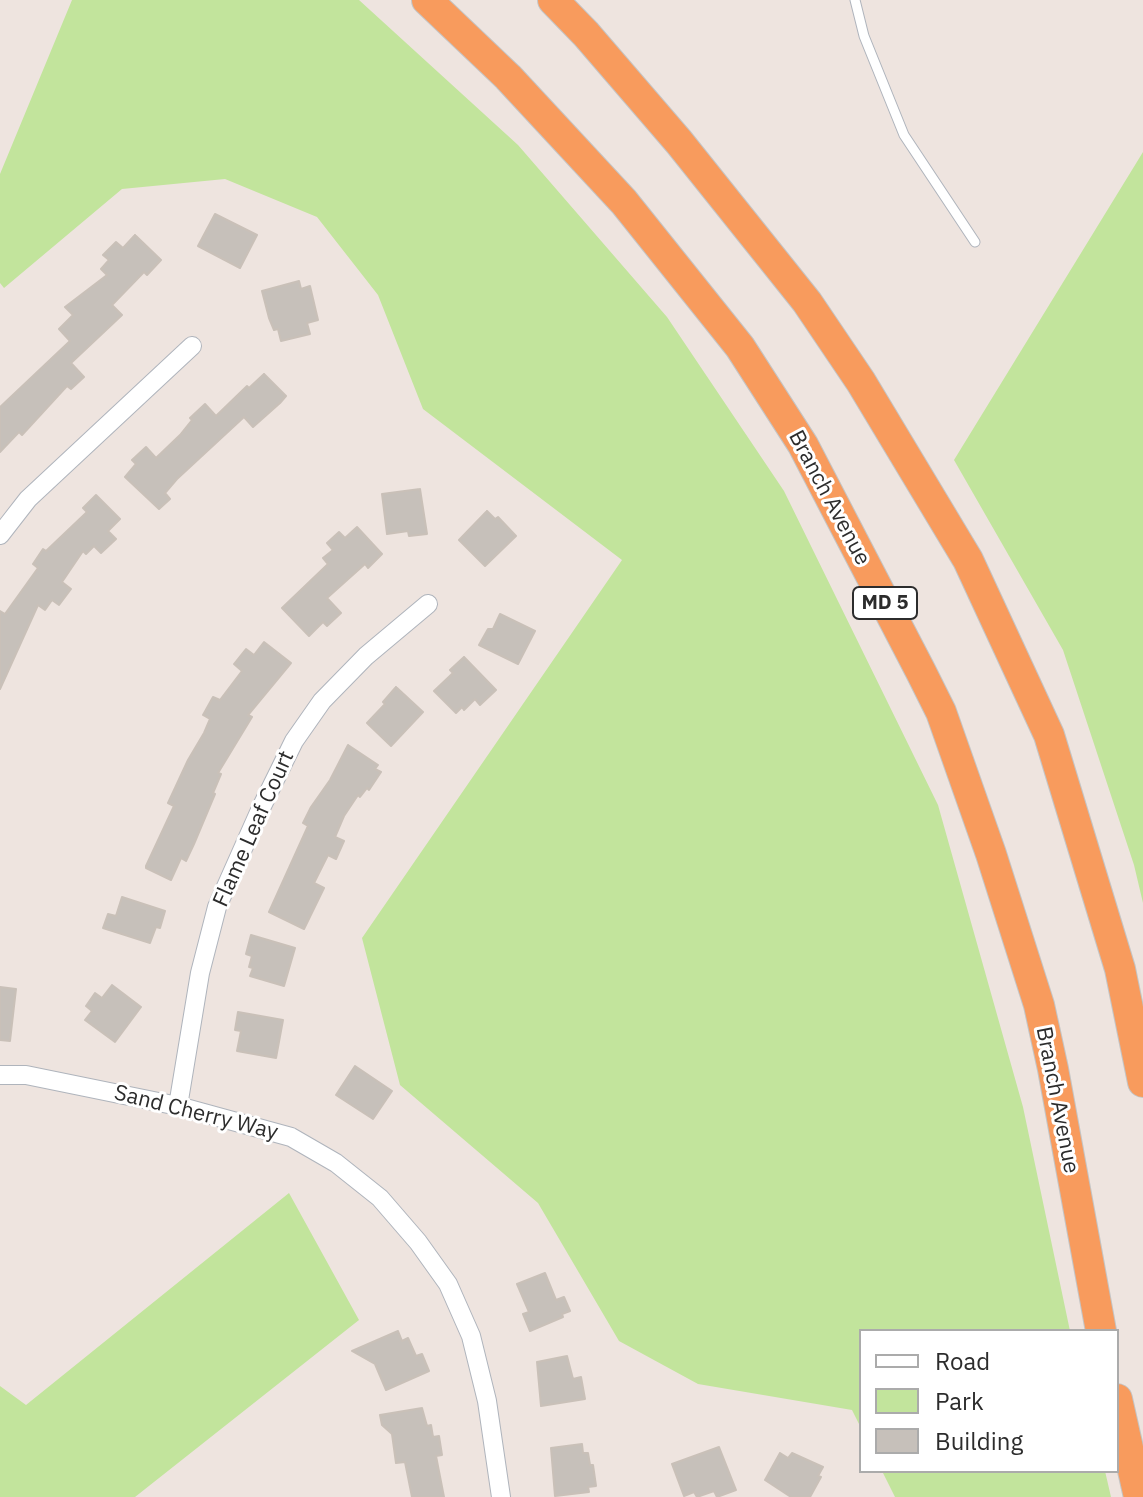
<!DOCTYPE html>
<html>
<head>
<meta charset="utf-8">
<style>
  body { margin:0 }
  #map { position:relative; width:1143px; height:1497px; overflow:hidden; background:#eee4df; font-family:"IBM Plex Sans",sans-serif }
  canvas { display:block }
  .legend { position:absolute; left:859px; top:1329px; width:260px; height:144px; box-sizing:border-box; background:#fff; border:2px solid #ababab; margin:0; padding:10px 14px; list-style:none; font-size:24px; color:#2c2c2c }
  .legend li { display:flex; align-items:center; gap:16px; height:40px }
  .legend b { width:40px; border:2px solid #ababab }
</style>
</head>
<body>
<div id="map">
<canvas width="1143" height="1497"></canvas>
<ul class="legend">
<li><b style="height:10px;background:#fff"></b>Road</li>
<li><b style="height:22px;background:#c2e49c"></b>Park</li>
<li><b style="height:22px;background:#c6c0ba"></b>Building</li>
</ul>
</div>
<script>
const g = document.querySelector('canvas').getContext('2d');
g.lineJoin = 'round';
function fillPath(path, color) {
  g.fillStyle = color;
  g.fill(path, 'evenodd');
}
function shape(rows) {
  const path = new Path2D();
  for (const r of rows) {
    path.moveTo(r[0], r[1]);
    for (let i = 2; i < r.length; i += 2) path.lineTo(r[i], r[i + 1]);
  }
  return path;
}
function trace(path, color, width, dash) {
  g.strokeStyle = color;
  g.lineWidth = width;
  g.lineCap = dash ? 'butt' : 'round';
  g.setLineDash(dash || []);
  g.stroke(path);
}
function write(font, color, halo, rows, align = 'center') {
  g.font = font + ' "IBM Plex Sans",sans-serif';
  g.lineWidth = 6;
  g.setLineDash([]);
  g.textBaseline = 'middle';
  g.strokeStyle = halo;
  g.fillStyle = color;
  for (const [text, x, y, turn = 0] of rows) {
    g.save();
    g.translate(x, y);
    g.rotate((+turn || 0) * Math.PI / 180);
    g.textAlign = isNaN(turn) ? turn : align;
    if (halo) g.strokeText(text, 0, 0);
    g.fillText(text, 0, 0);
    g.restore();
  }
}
const green = shape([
  [72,0,359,0,518,145,667,317,784,491,938,805,1023,1107,1070,1331,861,1331,861,1428,852,1410,698,1384,619,1341,538,1203,400,1085,362,938,622,560,423,409,378,295,317,217,225,179,122,189,4,288,0,283,0,174],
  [1143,152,1143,903,1134,865,1063,650,954,460],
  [289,1193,359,1320,135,1497,0,1497,0,1386,26,1405],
  [882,1471,1105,1471,1111,1497,895,1497]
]);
const building = shape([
  [215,214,257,235,240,268,198,246,215,214],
  [135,235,161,260,147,275,144,272,112,305,122,315,71,363,84,377,71,389,67,386,22,435,19,432,0,452,0,407,70,341,59,329,73,315,65,307,107,275,101,269,109,260,103,255,116,242,123,248,135,235],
  [299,281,301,289,310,286,318,320,307,323,310,334,281,341,278,329,274,330,269,318,262,291,299,281],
  [264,374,286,396,280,403,253,427,244,417,177,479,165,493,170,499,159,509,125,477,136,464,132,460,146,447,156,458,180,435,192,420,190,418,205,404,216,416,247,386,249,388,264,374],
  [420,489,427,534,409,536,408,531,387,534,382,494,420,489],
  [96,495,120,519,108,531,116,539,101,553,94,546,86,554,83,551,62,582,71,589,59,605,52,600,45,610,38,605,0,689,0,611,5,614,38,568,33,564,43,549,46,551,87,512,83,508,96,495],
  [487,511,495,519,498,517,516,536,485,566,459,540,487,511],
  [357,527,382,554,368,568,365,564,327,598,341,613,327,626,323,622,309,636,282,608,328,564,323,558,333,550,327,543,339,532,345,538,357,527],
  [500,614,535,631,518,664,479,645,488,629,493,629,500,614],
  [264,642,291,663,248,715,252,717,218,773,221,774,213,793,215,794,194,844,186,861,181,858,171,880,146,868,146,866,174,806,168,803,188,760,204,733,210,719,203,715,213,697,220,700,242,671,234,664,246,649,254,655,264,642],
  [464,657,496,690,480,705,475,699,464,710,462,707,456,713,434,691,453,673,450,670,464,657],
  [396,687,423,712,391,746,367,723,385,704,383,702,396,687],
  [348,745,378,765,375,769,381,772,369,790,367,788,360,797,358,795,344,816,335,837,344,841,336,859,328,855,314,883,324,888,304,929,269,912,308,826,303,823,311,807,330,780,348,745],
  [122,897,165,911,160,928,156,927,150,943,103,928,108,914,116,916,122,897],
  [251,935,295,948,284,986,250,976,253,968,249,967,252,956,246,954,251,935],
  [112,985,141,1007,115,1042,85,1020,92,1011,86,1006,95,993,102,998,112,985],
  [0,987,16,989,10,1041,0,1040,0,987],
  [238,1012,283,1020,276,1058,237,1051,241,1031,235,1030,238,1012],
  [355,1066,392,1091,373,1119,336,1095,355,1066],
  [545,1273,556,1300,564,1297,570,1311,562,1314,563,1317,530,1331,523,1314,529,1312,517,1284,545,1273],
  [398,1331,402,1341,408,1338,416,1356,422,1354,429,1371,386,1390,375,1364,352,1351,398,1331],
  [567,1356,573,1379,581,1377,585,1399,541,1406,537,1362,567,1356],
  [422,1408,427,1426,431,1425,433,1437,439,1436,442,1455,436,1456,444,1497,412,1497,405,1462,396,1463,392,1434,382,1425,380,1415,422,1408],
  [582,1444,583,1453,588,1453,590,1465,593,1465,596,1486,588,1487,589,1492,555,1496,551,1448,582,1444],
  [719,1447,736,1490,717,1497,714,1491,697,1497,694,1492,684,1496,672,1464,719,1447],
  [780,1453,788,1458,792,1453,823,1467,818,1476,821,1477,810,1497,791,1497,765,1480,780,1453]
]);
const service = shape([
  [855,0,864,36,904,135,975,242]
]);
const minor = shape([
  [0,535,28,499,192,346],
  [0,1075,26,1075,178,1106,291,1137,336,1163,380,1198,418,1242,448,1284,471,1336,487,1401,501,1497],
  [178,1106,200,973,217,907,261,808,294,741,322,701,366,656,428,604]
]);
const trunk = shape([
  [427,0,508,77,624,202,740,347,803,445,921,672,941,712,991,854,1039,1005,1053,1069,1101,1331],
  [553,0,586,34,679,142,807,302,861,382,968,560,1049,735,1120,969,1143,1082],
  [1117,1399,1139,1497]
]);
const shields = [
  [885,603,64]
];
const shieldNames = [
  ["MD 5",885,603]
];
const streetNames = [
  ["Branch Avenue",829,498,62],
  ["Flame Leaf Court",254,829,-66],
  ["Branch Avenue",1057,1100,79],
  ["Sand Cherry Way",196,1113,14]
];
fillPath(green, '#c2e49c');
fillPath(building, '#c6c0ba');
trace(building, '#c9c0b8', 2);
trace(service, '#afb4bc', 11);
trace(minor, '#afb4bc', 20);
trace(trunk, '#c4c4c4', 32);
trace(service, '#fff', 9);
trace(minor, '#fff', 18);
trace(trunk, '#f89b5d', 30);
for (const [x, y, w] of shields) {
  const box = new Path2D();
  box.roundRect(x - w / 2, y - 16, w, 32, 6);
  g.fillStyle = '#fff';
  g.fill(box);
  trace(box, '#2c2c2c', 2);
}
write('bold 20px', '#2c2c2c', null, shieldNames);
write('22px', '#2c2c2c', '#fff', streetNames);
</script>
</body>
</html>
